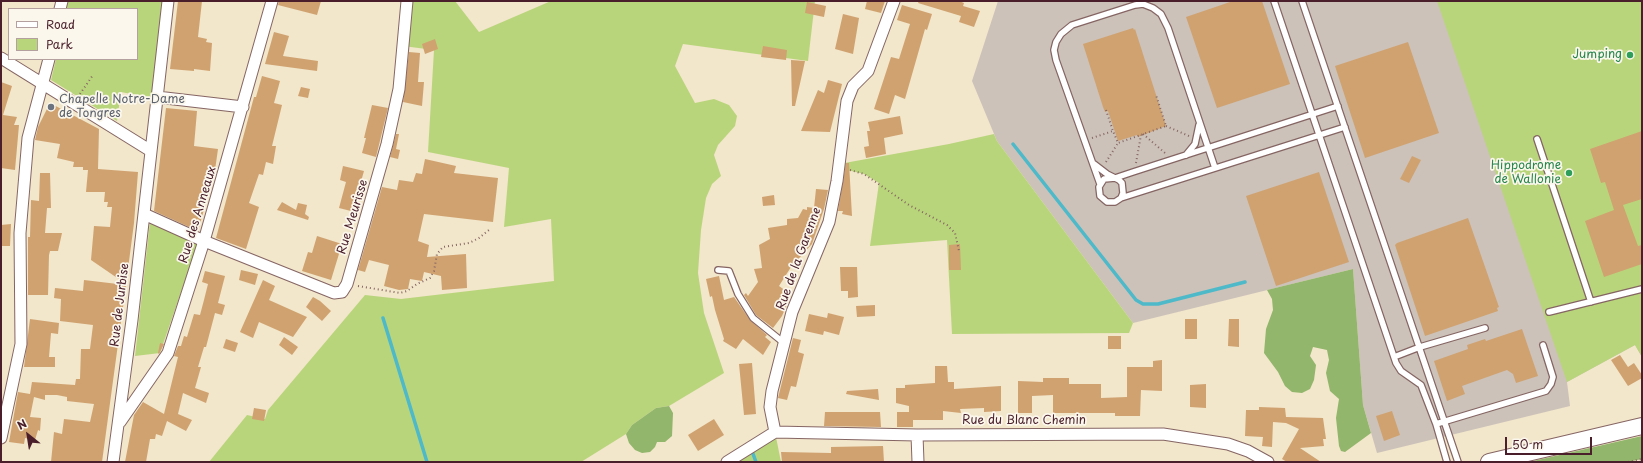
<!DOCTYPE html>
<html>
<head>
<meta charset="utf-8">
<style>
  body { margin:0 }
  #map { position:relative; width:1643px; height:463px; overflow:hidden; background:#f2e6cb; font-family:"Playpen Sans",sans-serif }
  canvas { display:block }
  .frame { position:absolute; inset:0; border:2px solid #4a1f2b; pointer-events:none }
  .legend { position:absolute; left:8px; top:8px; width:130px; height:52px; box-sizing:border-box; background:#fbf7ec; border:1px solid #b4a19f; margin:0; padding:5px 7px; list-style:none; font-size:12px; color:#4a1f2b }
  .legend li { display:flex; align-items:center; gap:8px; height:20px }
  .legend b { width:20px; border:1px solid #b4a19f }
  .north { position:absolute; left:8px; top:415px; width:40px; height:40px; -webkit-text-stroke:3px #fbf7ec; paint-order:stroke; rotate:330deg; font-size:11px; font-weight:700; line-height:16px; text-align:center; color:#4a1f2b }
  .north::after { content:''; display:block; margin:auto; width:14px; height:18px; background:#4a1f2b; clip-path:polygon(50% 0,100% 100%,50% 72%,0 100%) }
  .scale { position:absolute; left:1505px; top:437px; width:87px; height:18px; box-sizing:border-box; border:2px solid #4a1f2b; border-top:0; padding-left:5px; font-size:12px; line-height:14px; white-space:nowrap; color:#4a1f2b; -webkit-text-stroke:3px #fbf7ec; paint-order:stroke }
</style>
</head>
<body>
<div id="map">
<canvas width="1643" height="463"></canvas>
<div class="frame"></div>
<ul class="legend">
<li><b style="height:5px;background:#fff"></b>Road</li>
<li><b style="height:11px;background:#b9d57b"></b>Park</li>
</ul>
<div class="north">N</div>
<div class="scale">50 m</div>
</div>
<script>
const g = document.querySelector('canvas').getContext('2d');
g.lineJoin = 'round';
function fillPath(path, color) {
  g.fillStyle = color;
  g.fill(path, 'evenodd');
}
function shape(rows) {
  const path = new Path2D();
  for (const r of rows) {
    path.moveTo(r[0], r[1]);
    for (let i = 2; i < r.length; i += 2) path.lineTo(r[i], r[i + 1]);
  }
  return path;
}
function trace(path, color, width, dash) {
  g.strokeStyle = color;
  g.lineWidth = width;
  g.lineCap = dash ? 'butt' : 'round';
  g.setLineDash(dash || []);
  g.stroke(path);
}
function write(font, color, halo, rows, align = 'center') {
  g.font = font + ' "Playpen Sans",sans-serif';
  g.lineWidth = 3.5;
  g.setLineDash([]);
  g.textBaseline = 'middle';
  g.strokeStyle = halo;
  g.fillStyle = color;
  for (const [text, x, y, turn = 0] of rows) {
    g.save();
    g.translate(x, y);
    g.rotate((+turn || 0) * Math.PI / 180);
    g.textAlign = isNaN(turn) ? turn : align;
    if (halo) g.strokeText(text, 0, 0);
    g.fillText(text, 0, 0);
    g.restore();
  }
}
const industrial = shape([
  [998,1,1642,1,1642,357,1635,345,1567,382,1570,406,1377,453,1363,405,1353,269,1133,323,997,141,972,81]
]);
const green = shape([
  [68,1,163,1,152,98,121,92,117,121,51,80,56,59,137,59,137,9,66,9],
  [407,1,455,1,479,32,551,1,815,1,808,61,683,44,675,66,695,103,714,99,729,105,737,116,735,126,718,145,714,155,721,176,712,184,706,198,701,230,698,273,704,313,724,373,669,406,656,408,632,425,626,434,581,462,209,462,247,415,265,419,268,410,365,295,401,299,554,281,551,219,504,227,509,168,428,152,434,50,403,46],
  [1437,1,1642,1,1642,357,1635,345,1567,382],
  [994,134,997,141,1133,323,1129,333,952,334,947,240,870,246,879,183,864,174,839,168,839,164,949,144],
  [150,222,198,243,160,353,135,356],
  [775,432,781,462,739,462,737,455]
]);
const forest = shape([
  [1353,269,1363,405,1371,433,1345,452,1341,451,1339,446,1336,418,1339,399,1330,391,1326,373,1329,360,1327,350,1313,347,1310,356,1316,365,1314,380,1310,389,1302,393,1292,392,1285,386,1278,372,1264,353,1266,329,1273,310,1272,299,1267,290],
  [669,406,673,413,672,436,665,442,657,442,655,447,650,452,642,453,635,450,629,443,626,434,632,425,656,408],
  [1642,436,1642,459,1628,462,1529,462]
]);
const stream = shape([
  [1013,144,1136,300,1143,304,1158,304,1245,282],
  [383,318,427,462],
  [752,451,756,462]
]);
const building = shape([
  [178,1,202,1,198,37,207,39,206,42,212,43,210,71,194,69,194,71,170,69],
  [279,1,321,1,317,15,278,5],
  [867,1,885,1,881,13,865,9],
  [919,1,959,1,964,3,963,6,980,11,974,27,959,22,961,16,918,3],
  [1233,1,1262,1,1290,84,1217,108,1186,17],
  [807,2,826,6,824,17,805,13],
  [902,5,932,14,927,30,925,29,905,99,895,95,889,114,874,109,891,57,899,59,910,24,897,20],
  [843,14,859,18,853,54,835,49],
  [1133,28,1134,30,1135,29,1166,126,1138,137,1137,135,1118,141,1108,111,1105,112,1103,107,1083,44],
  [274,32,289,36,283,56,318,61,317,71,265,64],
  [435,39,438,49,425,54,422,44],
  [1408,42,1439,133,1365,158,1335,66],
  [763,46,787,50,786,60,761,57],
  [409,52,420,53,418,82,424,82,422,106,403,102],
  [791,60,805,61,795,106,792,106],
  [262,76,280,81,274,103,282,105,272,146,276,146,273,164,266,162,263,175,259,174,249,203,259,207,246,249,216,238,254,97,256,97],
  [828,80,842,84,830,132,801,131,818,90,824,93],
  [1,82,12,86,3,115,17,117,14,125,19,125,15,170,1,168],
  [301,87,310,89,308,98,298,96],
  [50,103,99,129,98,169,138,172,134,223,126,284,91,260,94,226,110,227,112,207,107,207,108,202,104,202,105,192,86,192,88,170,83,170,83,167,73,167,74,162,57,158,60,144,35,140,38,127],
  [372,105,388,108,376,157,362,153,366,138,364,138],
  [166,108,197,111,194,146,218,149,215,170,198,231,154,211],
  [900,116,903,134,884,138,886,154,866,158,864,147,869,146,867,131,870,131,868,122],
  [1642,131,1642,199,1623,205,1638,246,1642,245,1642,264,1604,277,1585,221,1614,210,1605,182,1601,183,1590,149],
  [396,134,399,134,396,149,400,150,398,159,390,157],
  [1412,156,1421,160,1409,183,1400,179],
  [425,159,456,166,454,173,498,178,493,222,424,214,418,241,429,245,427,257,466,254,467,288,442,290,441,276,424,272,422,281,410,279,408,289,399,290,384,286,389,265,369,260,365,272,358,270,382,187,397,190,399,180,413,182,416,173,422,174],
  [846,163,849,163,852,216,842,214,843,211,838,211],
  [343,166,364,171,360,185,358,184,351,211,339,208,346,182,340,180],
  [1319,172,1349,262,1276,286,1246,196],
  [40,173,50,173,51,208,47,208,45,233,62,233,58,251,50,251,49,255,48,295,28,295,28,237,30,237,31,200,39,201],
  [816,189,828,190,824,209,812,244,791,267,779,286,786,291,782,296,789,301,785,302,788,302,782,316,773,328,756,315,744,295,746,293,748,296,758,282,754,269,762,268,759,245,770,239,768,228,787,225,787,219,798,218,803,209,807,210,807,207,814,208],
  [774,195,775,205,763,206,762,197],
  [282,202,296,210,298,203,307,205,305,214,309,217,308,220,277,210],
  [1468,218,1499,307,1497,308,1498,311,1425,336,1395,245,1397,243],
  [11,224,10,246,1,246,1,225],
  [317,236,342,244,331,280,302,271,308,252,312,253],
  [960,244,961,270,949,270,949,245],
  [840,267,857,267,858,297,848,298,848,291,841,291],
  [241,270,258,274,255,285,239,280],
  [205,271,225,276,218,303,225,305,222,315,215,313,206,347,204,347,198,367,201,367,195,388,209,393,206,403,183,393,178,414,192,420,186,431,167,421,162,436,156,434,155,439,150,439,146,462,125,462,134,415,143,402,164,414,178,357,174,356,178,346,181,346,184,336,187,337,194,314,200,315,204,300,208,284,202,282],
  [719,276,724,300,734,297,750,320,767,335,765,337,771,342,763,355,743,339,736,349,723,341,724,339,715,310,712,296,710,297,706,279],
  [84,280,126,285,102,462,51,462,54,432,62,434,64,419,90,422,94,404,67,401,67,397,57,395,45,395,45,400,34,397,30,417,41,418,40,431,38,430,35,440,25,438,24,444,9,442,18,392,30,394,32,382,75,385,76,379,80,379,81,349,90,349,93,325,60,321,61,299,54,298,55,288,83,291],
  [263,280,275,286,269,300,307,317,293,337,259,322,253,338,240,332],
  [313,297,320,301,331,311,322,321,306,307],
  [875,305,875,316,857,317,856,306],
  [828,313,844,317,839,335,824,331,823,335,805,331,809,314,827,318],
  [30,319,59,323,58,334,51,333,49,357,55,357,55,367,24,367],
  [1185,319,1197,319,1197,339,1185,339],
  [1229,319,1239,319,1239,347,1228,346],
  [1522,329,1538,376,1516,383,1513,374,1507,370,1462,386,1465,394,1447,401,1434,361,1468,349,1467,345,1485,339,1486,341],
  [1108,336,1121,336,1121,349,1108,349],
  [284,337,298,347,292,355,279,345],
  [793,338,801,340,798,352,804,354,796,387,791,386,787,400,778,398],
  [226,339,238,343,235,352,223,348],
  [160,343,164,344,159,354,158,353],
  [1620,355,1628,367,1634,363,1642,375,1642,378,1628,386,1611,360],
  [1162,360,1162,391,1141,390,1140,416,1115,416,1115,413,1053,413,1053,395,1032,396,1032,413,1018,413,1018,381,1043,382,1043,378,1069,378,1069,384,1101,384,1101,398,1127,397,1127,367,1153,367,1153,361],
  [752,363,756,414,744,415,739,364],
  [935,366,947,366,948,382,954,382,954,389,1001,386,1001,411,984,412,984,408,960,409,961,413,943,411,943,420,913,420,913,427,897,427,897,412,909,412,909,406,896,403,896,388,905,388,905,385,935,383],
  [1206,384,1206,408,1190,407,1190,385],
  [878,389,879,400,846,394,847,391],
  [1259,407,1285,408,1286,417,1323,418,1326,439,1323,439,1324,446,1300,448,1321,462,1287,462,1282,459,1299,429,1286,423,1273,422,1272,447,1262,446,1263,437,1245,436,1246,410,1259,410],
  [254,408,266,410,264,421,252,419],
  [1392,411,1400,435,1384,441,1376,416],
  [825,412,880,412,881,427,824,426],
  [714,419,724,435,698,451,688,435],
  [883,446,884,462,782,462,781,452,831,453,831,447]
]);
const path = shape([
  [80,94,93,75],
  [1106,110,1113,131],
  [1166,126,1189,136],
  [1143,134,1165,153],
  [1092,138,1113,131,1118,143,1166,126,1156,95],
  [1106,162,1118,143],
  [1136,163,1141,135],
  [850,170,864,174,909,205,947,225,955,233,959,251],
  [358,286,400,293,407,291,417,284,430,278,434,271,437,254,443,247,469,243,479,238,489,230],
  [1628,462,1642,459]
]);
const lane = shape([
  [1274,1,1396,363,1401,371,1421,385,1436,424,1447,462],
  [1302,1,1458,462],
  [1537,139,1591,302],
  [1186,155,1195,144,1199,125],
  [1094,164,1107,174,1119,180,1122,183,1123,193,1121,198,1115,202,1107,202,1100,196,1099,187,1104,179,1115,178,1133,172,1338,106],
  [1100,184,1056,60,1054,50,1056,42,1061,34,1072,25,1135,5,1143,4,1153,8,1161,14,1168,28,1215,168],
  [1121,198,1345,127],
  [718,270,729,271,738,294,753,318,784,343],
  [1549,312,1642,289],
  [1394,357,1420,347,1485,328],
  [1436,424,1546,391,1551,384,1553,377,1543,345]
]);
const street = shape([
  [60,9,62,1],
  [1,58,151,151],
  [157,97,243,107],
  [144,214,204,241,334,293,342,292,347,284,387,144,399,89,407,1],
  [120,422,168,353,204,241,272,1],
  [775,432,917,435,1163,434,1228,444,1248,451,1268,462],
  [775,432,770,407,772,391,792,312,829,222,837,181,847,101,853,86,868,71,894,1],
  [917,435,918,462],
  [1,438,21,344,20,233,28,138,49,59],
  [113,462,132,320,168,1],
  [727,462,775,432]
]);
const secondary = shape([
  [1489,462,1642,426]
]);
const markers = [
  [1630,55,4,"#2e9e5b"],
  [51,107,4,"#6b7280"],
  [1569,173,4,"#2e9e5b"]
];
const leisureNames = [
  ["Jumping",1622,55],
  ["Hippodrome",1561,166],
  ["de Wallonie",1561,180]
];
const worshipNames = [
  ["Chapelle Notre-Dame",59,100],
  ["de Tongres",59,114]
];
const streetNames = [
  ["Rue des Anneaux",198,215,-73],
  ["Rue Meurisse",353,217,-73],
  ["Rue de la Garenne",799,259,-70],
  ["Rue de Jurbise",120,305,-83],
  ["Rue du Blanc Chemin",1024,421]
];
fillPath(industrial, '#ccc2b9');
fillPath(green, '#b9d57b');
fillPath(forest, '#92b66b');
trace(stream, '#4db9c9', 3.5);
fillPath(building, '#d0a270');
trace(lane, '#856563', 8);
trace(street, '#856563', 13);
trace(secondary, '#856563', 18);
trace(path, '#856563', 2, [1, 3]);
trace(lane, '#fff', 5.5);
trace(street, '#fff', 11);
trace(secondary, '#fff', 16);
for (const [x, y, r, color] of markers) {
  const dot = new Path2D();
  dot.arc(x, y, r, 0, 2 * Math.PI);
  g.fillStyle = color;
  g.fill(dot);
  trace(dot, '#fbf7ec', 1.5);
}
write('12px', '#27864d', '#fbf7ec', leisureNames, 'right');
write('12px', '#5b616d', '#fbf7ec', worshipNames, 'left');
write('12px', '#4a1f2b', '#fbf7ec', streetNames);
</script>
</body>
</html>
